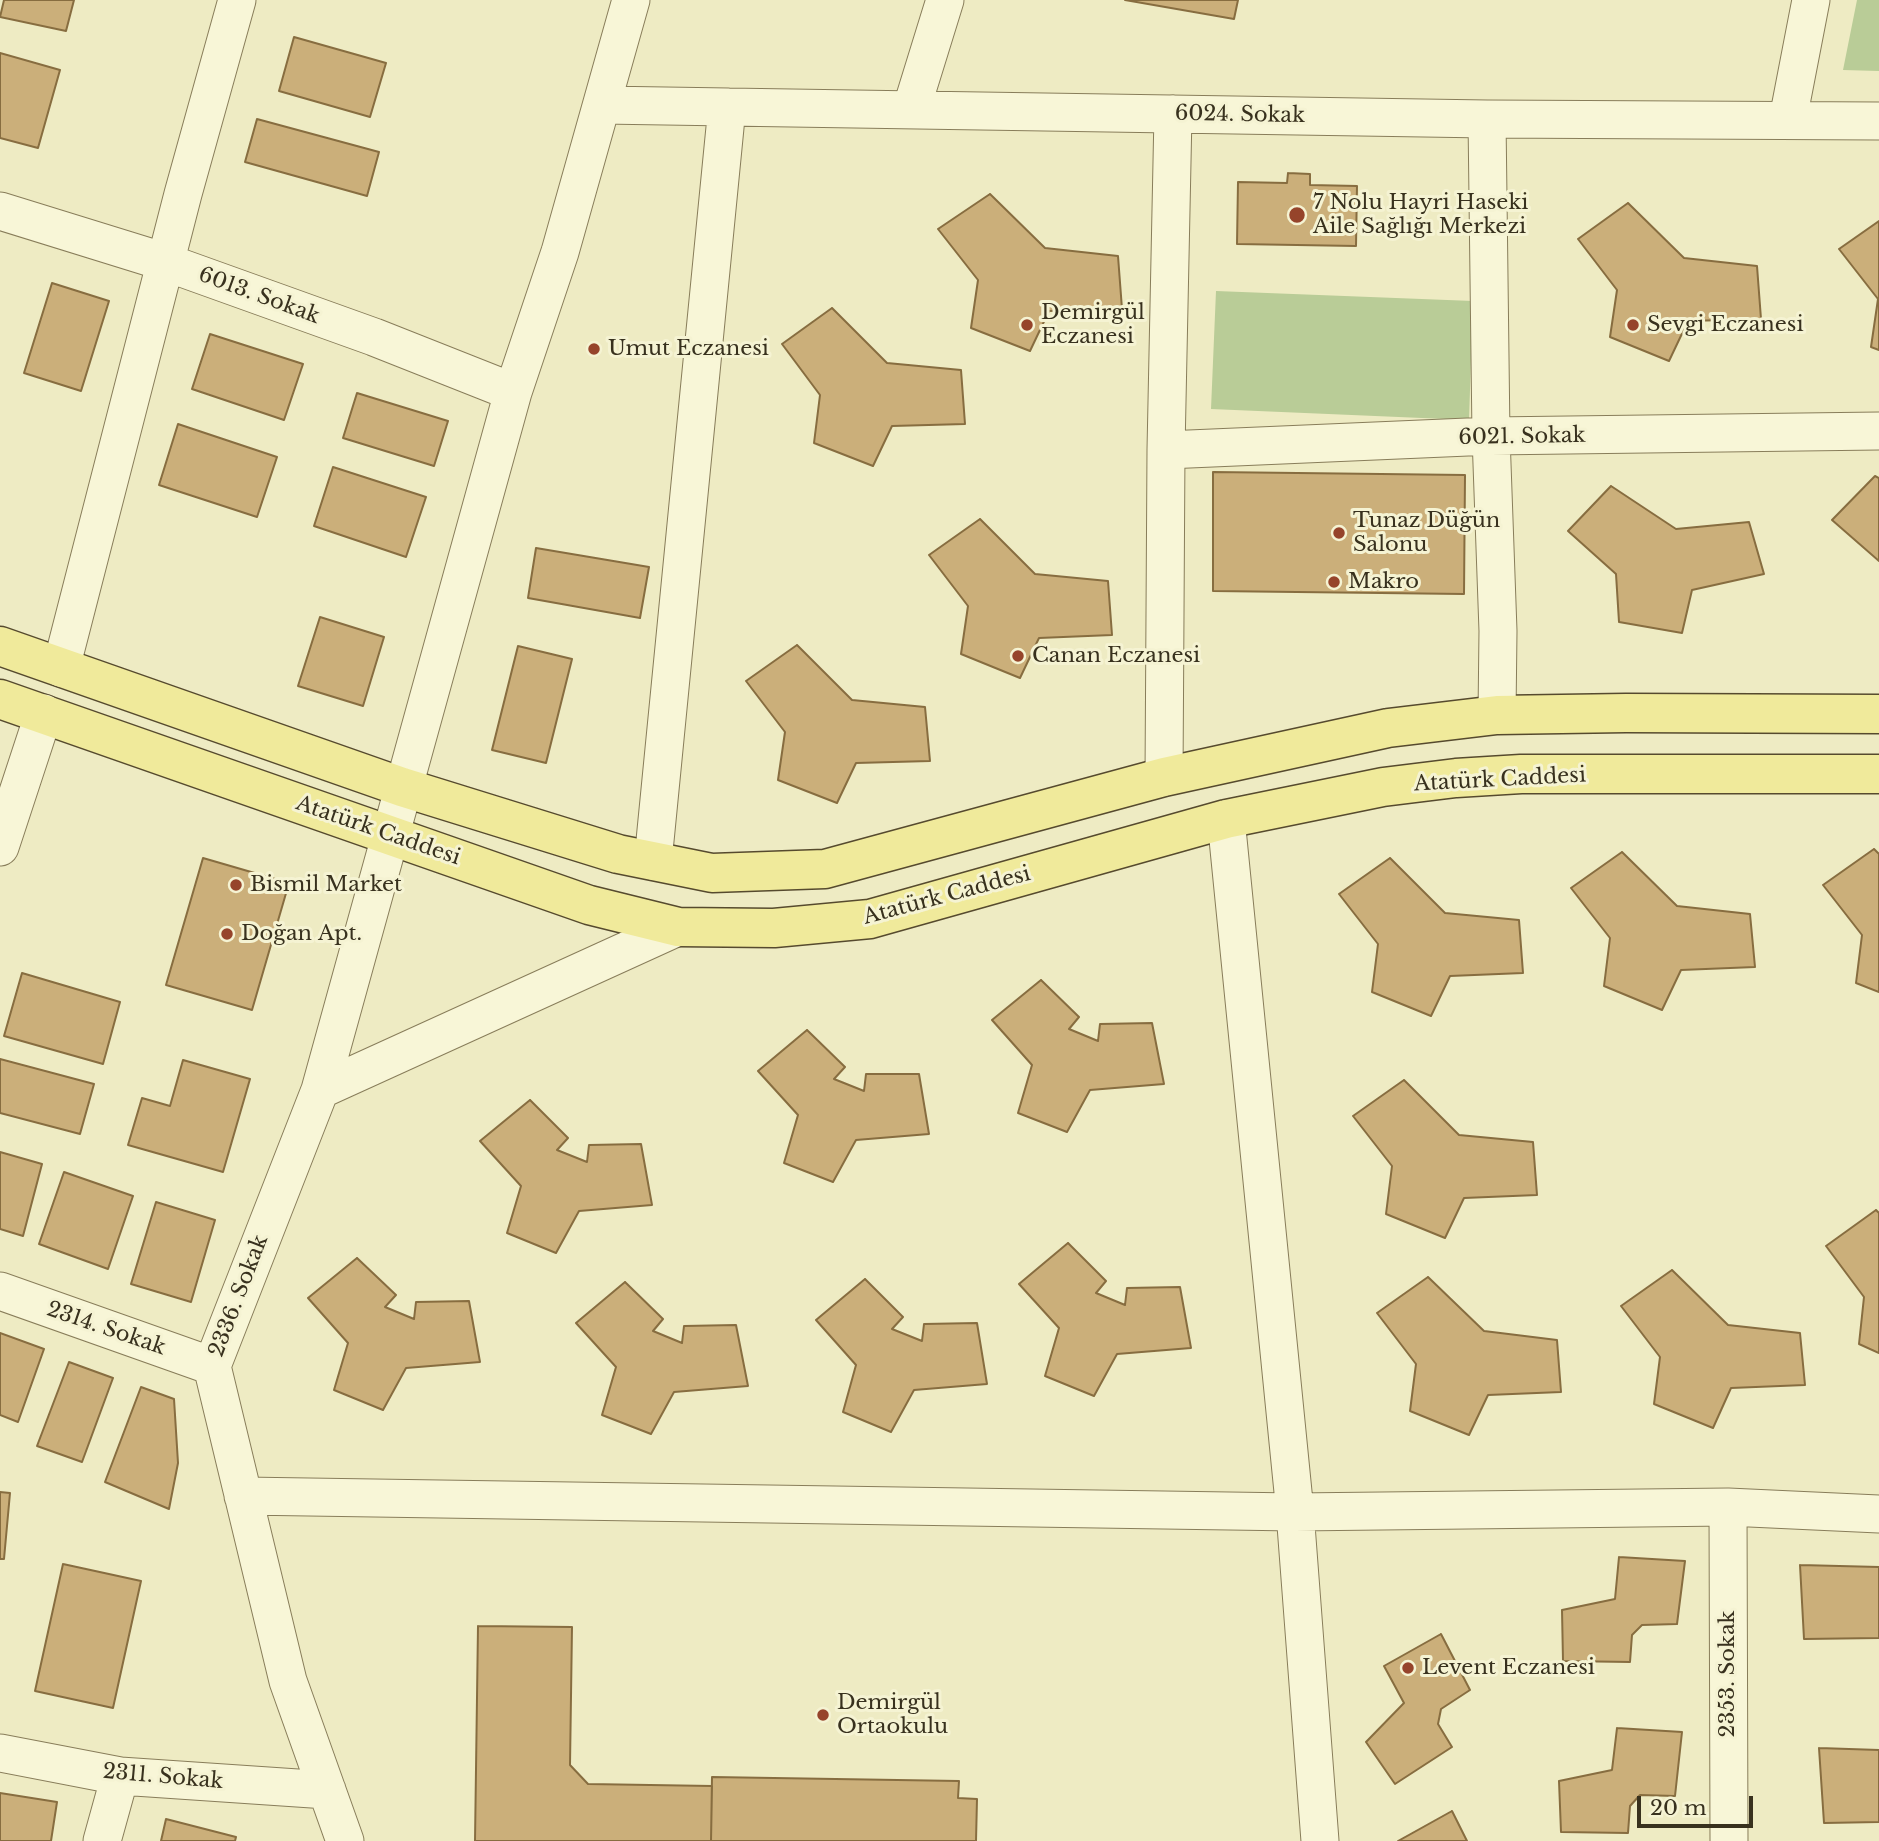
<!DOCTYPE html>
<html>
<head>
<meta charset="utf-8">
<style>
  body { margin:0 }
  #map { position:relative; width:1879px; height:1841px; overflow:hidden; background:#eeebc3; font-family:"Libre Baskerville",serif }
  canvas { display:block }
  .scale { position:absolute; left:1637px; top:1796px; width:116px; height:32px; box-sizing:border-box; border:4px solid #38311e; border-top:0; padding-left:9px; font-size:21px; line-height:24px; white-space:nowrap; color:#38311e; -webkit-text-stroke:5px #f5f3d3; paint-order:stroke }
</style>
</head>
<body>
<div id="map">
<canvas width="1879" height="1841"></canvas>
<div class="scale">20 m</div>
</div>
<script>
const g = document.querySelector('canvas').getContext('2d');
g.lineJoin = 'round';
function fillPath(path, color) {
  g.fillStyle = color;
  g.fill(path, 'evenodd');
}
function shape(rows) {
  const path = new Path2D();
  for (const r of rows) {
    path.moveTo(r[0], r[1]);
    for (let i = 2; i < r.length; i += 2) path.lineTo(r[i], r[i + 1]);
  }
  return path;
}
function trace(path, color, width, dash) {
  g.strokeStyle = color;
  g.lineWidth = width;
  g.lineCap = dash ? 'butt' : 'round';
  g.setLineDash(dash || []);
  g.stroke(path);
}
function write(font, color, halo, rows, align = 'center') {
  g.font = font + ' "Libre Baskerville",serif';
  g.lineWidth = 6;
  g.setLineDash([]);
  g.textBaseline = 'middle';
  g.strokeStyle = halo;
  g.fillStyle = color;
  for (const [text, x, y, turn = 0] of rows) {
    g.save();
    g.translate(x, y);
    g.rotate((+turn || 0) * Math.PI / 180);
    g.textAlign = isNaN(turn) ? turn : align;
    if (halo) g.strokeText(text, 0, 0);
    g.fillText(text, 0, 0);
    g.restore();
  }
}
const green = shape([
  [1857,0,1879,0,1879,71,1843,70],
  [1216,291,1473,301,1469,420,1211,409]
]);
const building = shape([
  [4,0,74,0,66,31,0,17,4,0],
  [1125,0,1238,0,1234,19,1125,0],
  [294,37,386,63,370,117,279,91,294,37],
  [0,53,60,70,38,148,0,138,0,53],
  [257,119,379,152,367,196,245,162,257,119],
  [1288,173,1310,174,1310,185,1357,186,1356,246,1237,244,1238,182,1287,183,1288,173],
  [990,194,1045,248,1118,256,1122,309,1049,311,1030,351,971,328,978,280,938,229,990,194],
  [1628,203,1684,258,1757,266,1761,319,1688,321,1669,361,1610,337,1617,290,1578,239,1628,203],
  [1879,221,1879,350,1871,347,1878,299,1839,249,1879,221],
  [52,283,109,301,81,391,24,373,52,283],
  [832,308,887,363,961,370,965,424,892,426,873,466,814,443,820,395,782,344,832,308],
  [210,334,303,364,284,420,192,389,210,334],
  [357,393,448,421,434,466,343,438,357,393],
  [178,424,277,457,257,517,159,485,178,424],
  [333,467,426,497,406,557,314,526,333,467],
  [1213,472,1465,475,1464,594,1213,591,1213,472],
  [1875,476,1879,478,1879,561,1832,520,1875,476],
  [1611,486,1676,529,1749,522,1764,574,1692,590,1682,633,1619,622,1616,574,1568,531,1611,486],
  [980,519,1035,574,1108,581,1112,635,1039,638,1020,678,961,654,968,606,929,555,980,519],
  [536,548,649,567,640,618,528,598,536,548],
  [320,617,384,637,363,706,298,686,320,617],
  [797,645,852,700,925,707,930,761,856,763,837,803,778,780,785,732,746,681,797,645],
  [518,646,572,659,546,763,492,750,518,646],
  [1874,849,1879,854,1879,992,1856,983,1862,935,1823,885,1874,849],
  [1622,852,1677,906,1750,914,1755,967,1681,970,1662,1010,1604,986,1610,938,1571,888,1622,852],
  [203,858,289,883,252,1010,166,985,203,858],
  [1390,858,1445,913,1519,920,1523,973,1450,976,1431,1016,1372,992,1378,944,1339,894,1390,858],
  [22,973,120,1002,103,1064,4,1036,22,973],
  [1041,980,1079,1017,1069,1029,1098,1041,1100,1024,1152,1023,1164,1084,1090,1090,1067,1132,1018,1113,1032,1065,992,1020,1041,980],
  [807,1030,845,1067,834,1079,864,1091,866,1074,919,1074,929,1134,856,1140,833,1182,784,1163,798,1115,758,1071,807,1030],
  [0,1059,94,1084,80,1134,0,1113,0,1059],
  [183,1060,250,1079,223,1172,128,1145,142,1098,170,1106,183,1060],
  [1404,1080,1459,1135,1533,1142,1537,1195,1464,1198,1445,1238,1386,1214,1392,1166,1353,1116,1404,1080],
  [530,1100,568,1138,557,1150,587,1162,589,1145,641,1144,652,1205,579,1211,556,1253,507,1233,521,1186,480,1141,530,1100],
  [0,1152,42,1164,23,1236,0,1229,0,1152],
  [64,1172,133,1196,108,1269,39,1244,64,1172],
  [156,1202,215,1220,191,1302,131,1284,156,1202],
  [1876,1210,1879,1213,1879,1353,1859,1344,1864,1297,1826,1246,1876,1210],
  [1068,1243,1106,1281,1096,1293,1125,1305,1127,1288,1180,1287,1191,1348,1117,1354,1094,1396,1045,1376,1059,1328,1019,1284,1068,1243],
  [357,1258,396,1295,385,1307,414,1319,416,1302,469,1301,480,1362,406,1368,383,1410,334,1390,348,1343,308,1298,357,1258],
  [1672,1270,1728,1325,1800,1333,1805,1385,1731,1388,1713,1428,1654,1404,1660,1357,1621,1306,1672,1270],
  [1428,1277,1484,1331,1557,1340,1561,1392,1488,1395,1469,1435,1410,1411,1416,1364,1377,1313,1428,1277],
  [865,1279,903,1317,892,1329,922,1341,924,1324,977,1323,987,1384,914,1390,891,1432,843,1412,856,1365,816,1320,865,1279],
  [625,1282,663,1319,653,1331,682,1343,684,1326,736,1325,748,1386,674,1392,651,1434,602,1415,616,1367,576,1323,625,1282],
  [0,1333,44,1349,18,1422,0,1415,0,1333],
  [69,1362,113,1378,82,1462,37,1446,69,1362],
  [141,1387,174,1399,178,1463,169,1509,105,1482,141,1387],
  [0,1492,10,1493,4,1559,0,1559,0,1492],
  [1619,1557,1685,1561,1677,1624,1642,1625,1632,1635,1630,1662,1563,1661,1562,1610,1615,1599,1619,1557],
  [63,1564,141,1581,113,1708,35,1691,63,1564],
  [1800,1565,1879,1567,1879,1638,1804,1639,1800,1565],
  [478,1626,572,1627,570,1765,588,1784,712,1786,711,1841,475,1841,478,1626],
  [1441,1634,1470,1690,1441,1709,1438,1724,1452,1747,1395,1784,1366,1742,1404,1703,1384,1666,1441,1634],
  [1617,1728,1682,1732,1675,1796,1640,1795,1630,1806,1628,1833,1561,1832,1559,1781,1612,1770,1617,1728],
  [1819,1748,1879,1750,1879,1822,1824,1823,1819,1748],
  [712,1777,959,1781,958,1798,977,1799,976,1841,711,1841,712,1777],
  [0,1793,57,1802,51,1841,0,1841,0,1793],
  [1452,1811,1467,1841,1398,1841,1452,1811],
  [166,1819,236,1837,235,1841,161,1841,166,1819]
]);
const minor = shape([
  [602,105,1487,119,1879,121],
  [911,110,945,0],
  [1487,119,1491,436,1498,631,1497,715],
  [1788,119,1811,0],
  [0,211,165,262,374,337,513,392],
  [1166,450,1491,436,1879,431],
  [61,668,183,194,237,0],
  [1164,777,1166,450,1173,114],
  [1226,819,1295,1512,1320,1841],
  [0,847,44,713],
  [653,861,727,107],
  [320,1090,678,927],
  [0,1291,212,1366],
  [243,1496,1295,1512,1728,1507,1879,1514],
  [1728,1507,1729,1841],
  [0,1753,120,1776,327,1790],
  [102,1841,120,1776],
  [345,1841,288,1681,212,1366,320,1090,513,392,560,252,631,0]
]);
const major = shape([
  [0,646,402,787,618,854,712,873,825,869,1164,777,1388,728,1497,715,1626,713,1879,714],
  [0,699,589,905,678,927,774,928,870,919,1226,819,1383,787,1456,778,1521,774,1879,774]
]);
const markers = [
  [1297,215,9,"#96442b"],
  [1027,325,7,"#96442b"],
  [1633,325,7,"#96442b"],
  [594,349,7,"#96442b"],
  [1339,533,7,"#96442b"],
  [1334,582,7,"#96442b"],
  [1018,656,7,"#96442b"],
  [236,885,7,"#96442b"],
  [227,934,7,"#96442b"],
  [1408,1668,7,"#96442b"],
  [823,1715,7,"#96442b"]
];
const streetNames = [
  ["6024. Sokak",1240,115,1],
  ["6013. Sokak",259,296,20],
  ["6021. Sokak",1522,437,-1],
  ["Atatürk Caddesi",1500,780,-3],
  ["Atatürk Caddesi",378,831,19],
  ["Atatürk Caddesi",947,896,-15],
  ["2336. Sokak",239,1296,-69],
  ["2314. Sokak",106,1329,19],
  ["2353. Sokak",1728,1674,-90],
  ["2311. Sokak",163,1777,5]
];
const poiNames = [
  ["7 Nolu Hayri Haseki",1313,203],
  ["Aile Sağlığı Merkezi",1313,227],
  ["Demirgül",1041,313],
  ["Eczanesi",1041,337],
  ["Sevgi Eczanesi",1647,325],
  ["Umut Eczanesi",608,349],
  ["Tunaz Düğün",1353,521],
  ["Salonu",1353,545],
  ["Makro",1348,582],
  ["Canan Eczanesi",1032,656],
  ["Bismil Market",250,885],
  ["Doğan Apt.",241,934],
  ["Levent Eczanesi",1422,1668],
  ["Demirgül",837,1703],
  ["Ortaokulu",837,1727]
];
fillPath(green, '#b9cc97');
fillPath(building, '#cbaf7a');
trace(building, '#876d40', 2);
trace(minor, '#887d5a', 39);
trace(major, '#564a2e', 41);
trace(minor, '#f8f6d7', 37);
trace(major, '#f0ea9b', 38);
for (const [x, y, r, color] of markers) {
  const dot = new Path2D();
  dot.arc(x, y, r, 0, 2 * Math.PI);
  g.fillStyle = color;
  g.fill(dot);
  trace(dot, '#f5f3d3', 2.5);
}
write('21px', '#38311e', '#f5f3d3', streetNames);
write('21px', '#38311e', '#f5f3d3', poiNames, 'left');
</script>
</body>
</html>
